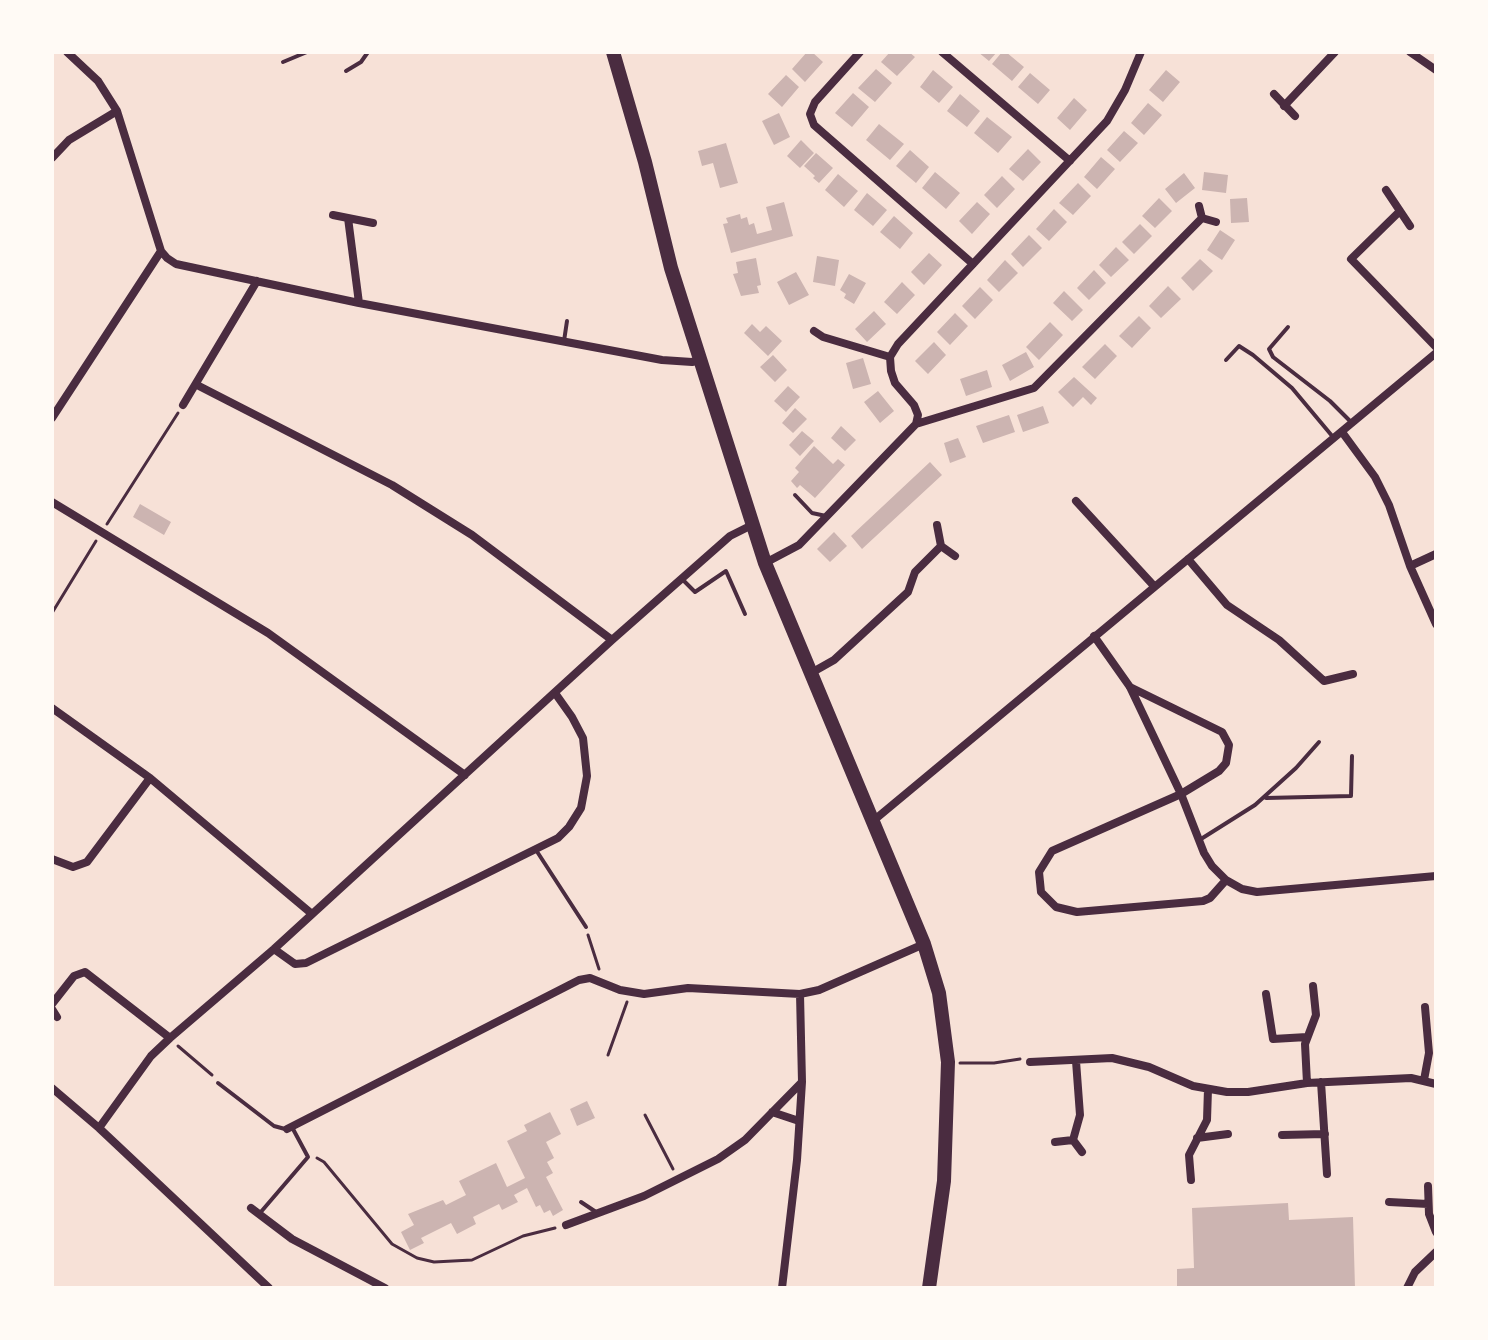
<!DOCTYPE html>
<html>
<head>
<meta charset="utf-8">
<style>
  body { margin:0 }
  #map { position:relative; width:1488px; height:1340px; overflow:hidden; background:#f7e1d7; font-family:Roboto,sans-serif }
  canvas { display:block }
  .frame { position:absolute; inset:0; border:54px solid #fffaf5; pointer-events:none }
</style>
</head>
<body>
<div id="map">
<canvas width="1488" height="1340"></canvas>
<div class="frame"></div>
</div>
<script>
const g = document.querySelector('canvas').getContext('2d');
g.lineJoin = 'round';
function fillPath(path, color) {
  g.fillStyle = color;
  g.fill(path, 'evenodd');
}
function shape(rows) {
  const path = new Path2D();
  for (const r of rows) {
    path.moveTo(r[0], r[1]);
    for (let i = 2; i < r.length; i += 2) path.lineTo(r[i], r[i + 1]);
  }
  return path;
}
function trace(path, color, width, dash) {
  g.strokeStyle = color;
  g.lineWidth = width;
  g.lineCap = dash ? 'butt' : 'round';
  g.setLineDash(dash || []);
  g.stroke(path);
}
const building = shape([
  [807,52,812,52,823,62,805,82,792,69],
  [890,52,909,52,915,57,897,76,881,62],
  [978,52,997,52,989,61],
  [1002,52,1006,52,1024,67,1012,81,992,64],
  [876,69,892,83,875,102,858,88],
  [933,70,953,87,939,103,920,87],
  [1166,70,1180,82,1163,102,1149,90],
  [1030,73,1050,90,1038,104,1018,87],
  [786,75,799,87,782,107,768,94],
  [853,93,869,107,852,127,835,113],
  [960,94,980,111,967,127,947,111],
  [1074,98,1087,110,1070,130,1057,118],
  [1148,103,1162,115,1144,135,1131,123],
  [779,113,790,137,774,145,762,121],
  [987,117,1012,137,998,153,974,133],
  [879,124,904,144,890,160,866,140],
  [1124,131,1138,143,1120,162,1107,150],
  [801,140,814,153,800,168,787,156],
  [726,143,738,183,720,188,713,163,702,166,698,151],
  [1028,149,1041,162,1023,181,1009,169],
  [910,150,929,167,916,183,896,166],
  [816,153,833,168,819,183,813,178,815,176,804,166],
  [1101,157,1115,169,1097,189,1084,177],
  [935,172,960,193,946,209,922,188],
  [1204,172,1228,175,1226,193,1202,190],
  [1184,173,1195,188,1176,203,1165,189],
  [838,174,858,191,844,207,825,190],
  [1002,176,1015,189,997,208,984,195],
  [1078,183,1091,196,1073,215,1059,203],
  [867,193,887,210,873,226,854,210],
  [1159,198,1172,211,1155,228,1142,216],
  [1247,198,1249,222,1231,223,1230,199],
  [784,202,793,236,731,253,723,224,728,223,726,218,740,214,741,219,747,217,749,225,754,223,757,234,772,230,766,207],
  [977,202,990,214,972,234,959,221],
  [1054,209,1067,222,1049,241,1036,229],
  [894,216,913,233,900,249,880,232],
  [1140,224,1152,236,1134,254,1122,242],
  [1220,230,1235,240,1222,260,1207,250],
  [1029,235,1042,248,1023,267,1011,254],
  [1116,247,1129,260,1111,277,1099,265],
  [929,253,942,265,924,285,911,272],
  [817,256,839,260,835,286,813,282],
  [756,258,761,285,757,286,759,293,741,296,733,274,738,273,736,262],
  [1200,259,1213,271,1193,291,1181,278],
  [1005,260,1018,273,999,292,987,280],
  [1094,270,1106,283,1089,300,1077,288],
  [796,272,809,295,789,305,777,282],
  [849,274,866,283,854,304,844,298,846,294,840,290],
  [902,282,915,295,897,314,884,302],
  [1168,286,1181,299,1161,318,1149,306],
  [980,287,993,300,975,319,962,306],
  [1064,291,1083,310,1072,321,1053,303],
  [874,311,886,324,867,342,855,329],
  [955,313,968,326,950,345,937,332],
  [1139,316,1151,328,1132,348,1119,336],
  [1050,322,1063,335,1039,360,1026,347],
  [752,324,760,332,766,326,782,341,768,356,744,333],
  [934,342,946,355,928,374,915,361],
  [1105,344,1117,356,1095,379,1082,367],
  [1026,352,1034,367,1010,381,1002,365],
  [773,355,787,370,775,382,760,367],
  [863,358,871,384,853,389,846,363],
  [987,370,992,387,966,396,960,379],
  [1074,377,1097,398,1091,405,1083,397,1073,407,1058,392],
  [788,386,800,397,786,412,774,401],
  [878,391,894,411,880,423,864,402],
  [1043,406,1049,423,1023,432,1017,415],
  [795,408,807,419,793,433,782,423],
  [1009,415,1015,432,983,443,976,426],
  [841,426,856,440,845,451,831,438],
  [802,431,814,441,800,456,789,445],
  [958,438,966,457,950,463,944,443],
  [814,446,833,464,838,459,845,465,815,498,800,485,797,488,791,481,799,472,795,468],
  [930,462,942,475,862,549,851,536],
  [140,504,171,522,164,535,133,517],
  [834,532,847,546,830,562,817,549],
  [587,1101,595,1118,577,1126,570,1109],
  [550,1112,561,1134,546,1142,554,1158,547,1162,553,1173,546,1177,563,1210,553,1216,550,1210,544,1213,540,1205,536,1207,527,1188,514,1195,518,1202,502,1210,499,1204,473,1217,476,1224,457,1234,451,1223,421,1238,424,1243,410,1250,401,1232,414,1225,408,1214,443,1200,446,1205,466,1195,459,1181,496,1163,507,1187,525,1178,507,1141,527,1131,524,1125],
  [1288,1203,1289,1220,1353,1217,1355,1288,1177,1288,1177,1269,1194,1268,1192,1208]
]);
const path = shape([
  [107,524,178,413],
  [52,613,96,541],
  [588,935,599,969],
  [178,1046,212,1075],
  [608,1055,627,1002],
  [960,1063,994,1063,1020,1059],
  [645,1115,673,1169],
  [317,1158,324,1162,392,1244,417,1258,434,1262,472,1260,523,1236,555,1228]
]);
const service = shape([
  [283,62,307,52],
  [346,71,361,62,368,52],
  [1288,327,1269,349,1273,357,1330,401,1351,422],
  [564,341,567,321],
  [1226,360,1239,346,1253,355,1292,388,1333,437],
  [795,495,812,513,826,516],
  [682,579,695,592,726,571,745,614],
  [1266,798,1351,796,1352,756],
  [1201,839,1255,805,1296,768,1319,742],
  [536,850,586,927],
  [218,1083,274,1126,285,1129],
  [581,1202,596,1212],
  [260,1213,308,1157,293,1129]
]);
const minor = shape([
  [67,52,98,81,117,111,161,251,167,258,176,264,359,303,662,360,692,362,700,360],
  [860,52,815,102,810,114,814,125,973,264],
  [942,52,1070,161],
  [1410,52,1436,70],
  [1274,94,1295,116],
  [1284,106,1335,52],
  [52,158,69,140,117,111],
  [1386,190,1410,226],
  [1199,206,1202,218,1216,222],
  [1400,211,1351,259,1436,347],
  [333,215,373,223],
  [348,218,359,303],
  [814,331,823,337,890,357],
  [197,385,392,485,472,535,612,640],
  [183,405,257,281],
  [52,418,161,251],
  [916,424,918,415,914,405,895,383,891,371,890,357,898,344,1107,121,1125,90,1141,52],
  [1342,432,1375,477,1389,505,1410,566,1436,624],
  [1076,501,1154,586],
  [52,502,268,633,465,775],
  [937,525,941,546,955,556],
  [1188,559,1227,605,1279,640,1324,681,1353,674],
  [765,563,799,545,916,424,1034,388,1202,218],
  [1410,566,1436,554],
  [1094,636,1130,687,1181,794,1204,853,1212,866,1226,880,1242,889,1257,892,1436,876],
  [811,673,834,660,908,592,915,572,941,546],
  [1130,687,1222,732,1229,745,1226,763,1219,771,1181,794,1052,851,1039,872,1041,892,1056,907,1077,912,1203,901,1210,898,1226,880],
  [52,708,150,778,312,914],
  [873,821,1436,353],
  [52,859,73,867,87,862,150,778],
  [274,949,295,964,306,963,558,838,569,827,581,808,587,776,583,738,572,717,555,693],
  [1266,994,1273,1039,1307,1037],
  [52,1004,74,976,85,972,170,1038],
  [52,1009,57,1017],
  [1030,1062,1112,1058,1149,1067,1193,1086,1227,1092,1248,1092,1307,1083,1411,1078,1436,1084],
  [1424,1080,1429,1053,1425,1007],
  [1321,1082,1327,1174],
  [1307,1083,1305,1044,1316,1015,1313,986],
  [52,1088,99,1128,269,1288],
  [772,1112,799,1121],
  [99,1128,151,1056,170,1038,274,949,612,640,730,536,752,525],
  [287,1129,579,980,590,978,620,990,644,994,688,988,800,994,819,990,924,944],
  [1282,1135,1325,1134],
  [1197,1138,1228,1134],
  [1073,1140,1080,1115,1076,1061],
  [1055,1142,1073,1140,1082,1152],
  [1191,1180,1189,1155,1207,1120,1208,1089],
  [1428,1186,1429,1214,1436,1232],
  [1389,1202,1428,1204],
  [251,1208,292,1239,385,1288],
  [566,1225,644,1196,718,1159,745,1140,801,1083],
  [782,1288,797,1160,802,1082,800,994],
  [1407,1288,1415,1272,1436,1252]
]);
const primary = shape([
  [613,52,645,162,671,268,765,563,924,944,939,993,948,1062,944,1181,929,1288]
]);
fillPath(building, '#ccb4b1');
trace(path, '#4a2c40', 3);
trace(service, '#4a2c40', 4);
trace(minor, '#4a2c40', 8);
trace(primary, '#4a2c40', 14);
</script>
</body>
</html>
